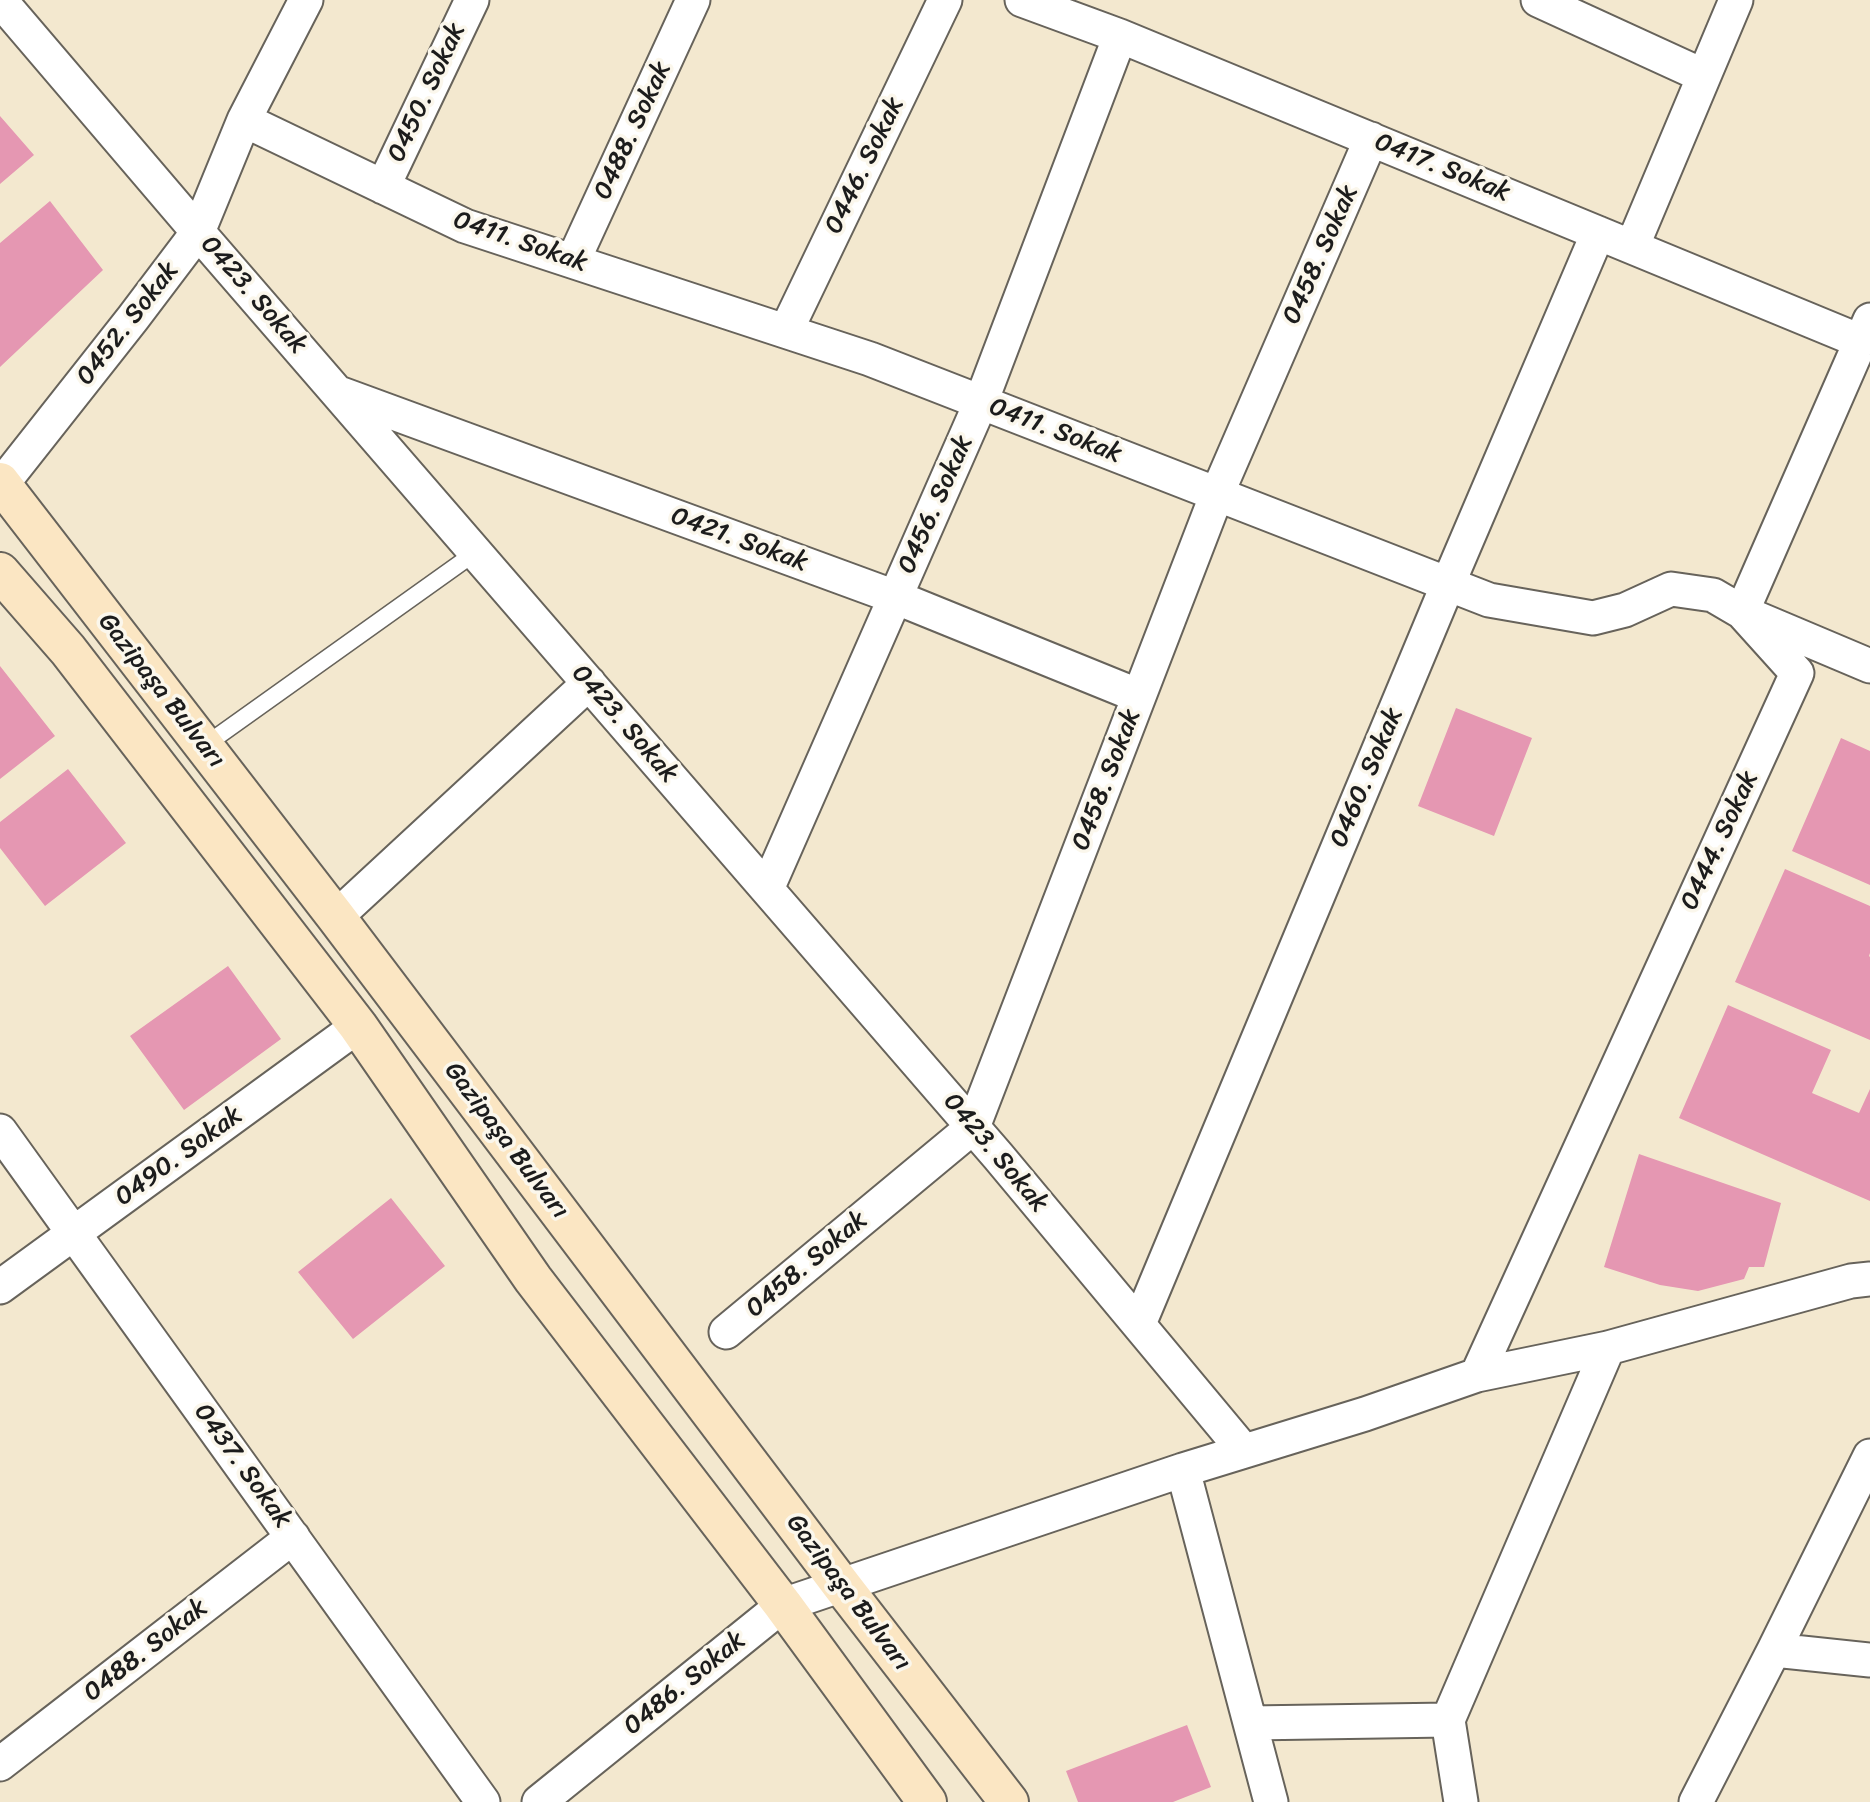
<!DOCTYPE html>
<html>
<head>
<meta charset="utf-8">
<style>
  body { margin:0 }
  canvas { display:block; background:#f3e8cf }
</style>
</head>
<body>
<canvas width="1870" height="1802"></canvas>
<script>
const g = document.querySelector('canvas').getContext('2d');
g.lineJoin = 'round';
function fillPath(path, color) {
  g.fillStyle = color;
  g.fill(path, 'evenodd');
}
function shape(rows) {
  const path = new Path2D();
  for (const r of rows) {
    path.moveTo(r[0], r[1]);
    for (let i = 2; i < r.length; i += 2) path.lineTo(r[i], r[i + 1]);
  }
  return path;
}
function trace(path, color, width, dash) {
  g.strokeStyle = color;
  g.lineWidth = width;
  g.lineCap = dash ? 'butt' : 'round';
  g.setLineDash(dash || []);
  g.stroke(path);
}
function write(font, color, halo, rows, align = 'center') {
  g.font = font + ' Sriracha,sans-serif';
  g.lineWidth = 7;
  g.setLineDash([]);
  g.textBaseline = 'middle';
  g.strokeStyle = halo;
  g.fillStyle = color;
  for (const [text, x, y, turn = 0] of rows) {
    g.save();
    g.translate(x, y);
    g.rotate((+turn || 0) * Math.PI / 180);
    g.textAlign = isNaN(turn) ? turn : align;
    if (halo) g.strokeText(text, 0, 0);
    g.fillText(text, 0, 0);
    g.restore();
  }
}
const building = shape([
  [0,116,34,155,0,184],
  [50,201,103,270,0,367,0,243],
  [0,666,55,736,0,779],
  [1456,708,1532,738,1494,836,1418,806],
  [1841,738,1870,751,1870,885,1792,851],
  [68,769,126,843,45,906,0,848,0,822],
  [1785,869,1870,906,1870,953,1869,956,1870,957,1870,1040,1735,982],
  [228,966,281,1039,184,1110,130,1036],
  [1728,1005,1831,1050,1812,1093,1859,1113,1870,1089,1870,1201,1679,1118],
  [1639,1154,1781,1203,1764,1267,1749,1267,1744,1279,1698,1291,1660,1285,1604,1267],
  [391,1198,445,1266,353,1339,298,1272],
  [1187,1725,1211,1787,1173,1802,1078,1802,1066,1771]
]);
const lane = shape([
  [204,746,476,552]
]);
const street = shape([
  [0,0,198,232,998,1156,1244,1451],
  [1022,0,1120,36,1860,341],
  [1538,0,1704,76],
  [244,120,465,226,870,359,1489,600,1593,618,1625,610,1671,589,1713,595,1742,612,1870,666],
  [383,187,472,0],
  [1632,247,1736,0],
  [573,261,693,0],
  [786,331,945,0],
  [339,393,895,597,1139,696],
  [2,484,133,318,198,232,244,120,306,0],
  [767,889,981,402,1120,36],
  [336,917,589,683],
  [0,1131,483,1802],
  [0,1287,358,1026],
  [1139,1324,1448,584,1598,233],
  [726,1332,973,1127,1217,494,1371,139],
  [1477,1375,1797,673,1742,612,1870,320],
  [1183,1470,1271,1802],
  [1774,1650,1870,1660],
  [1250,1723,1448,1720],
  [0,1764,293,1537],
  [539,1802,783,1605,1183,1470,1365,1414,1477,1375,1608,1348,1851,1281,1870,1279],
  [1461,1802,1448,1720,1608,1348],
  [1696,1802,1774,1650,1870,1456]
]);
const secondary = shape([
  [0,482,336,917,842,1586,1009,1802],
  [0,572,68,650,358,1026,533,1279,783,1605,927,1802]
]);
const streetNames = [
  ["0450. Sokak",427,93,-65],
  ["0488. Sokak",633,131,-65],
  ["0446. Sokak",865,166,-64],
  ["0417. Sokak",1442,168,22],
  ["0411. Sokak",520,242,19],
  ["0458. Sokak",1321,255,-66],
  ["0423. Sokak",253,295,49],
  ["0452. Sokak",128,324,-52],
  ["0411. Sokak",1055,431,21],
  ["0456. Sokak",936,505,-66],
  ["0421. Sokak",739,540,20],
  ["Gazipaşa Bulvarı",161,691,52],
  ["0423. Sokak",624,724,49],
  ["0460. Sokak",1367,778,-67],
  ["0458. Sokak",1107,780,-69],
  ["0444. Sokak",1720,841,-65],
  ["Gazipaşa Bulvarı",506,1141,53],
  ["0423. Sokak",995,1153,50],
  ["0490. Sokak",179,1157,-36],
  ["0458. Sokak",807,1265,-40],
  ["0437. Sokak",242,1466,54],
  ["Gazipaşa Bulvarı",848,1593,53],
  ["0488. Sokak",146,1651,-38],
  ["0486. Sokak",685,1684,-39]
];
fillPath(building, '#e597b2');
trace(lane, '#67635b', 19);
trace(street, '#67635b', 37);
trace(secondary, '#67635b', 42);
trace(lane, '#fff', 16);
trace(street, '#fff', 33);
trace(secondary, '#fbe6c3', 38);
write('26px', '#1c1c1c', '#fbf7ec', streetNames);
</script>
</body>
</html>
